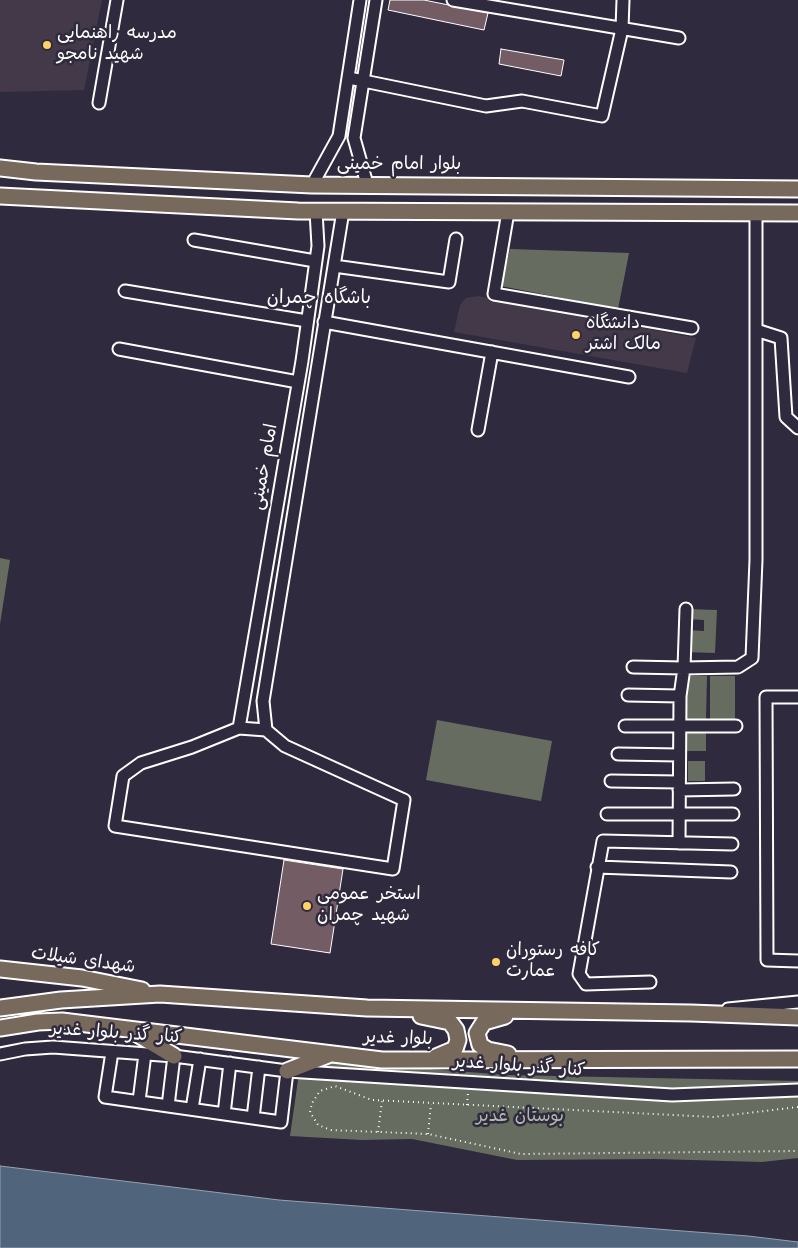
<!DOCTYPE html>
<html>
<head>
<meta charset="utf-8">
<style>
  body { margin:0 }
  canvas { display:block; background:#2f2a3d }
</style>
</head>
<body>
<canvas width="798" height="1248"></canvas>
<script>
const g = document.querySelector('canvas').getContext('2d');
g.lineJoin = 'round';
function fillPath(path, color) {
  g.fillStyle = color;
  g.fill(path, 'evenodd');
}
function shape(rows) {
  const path = new Path2D();
  for (const r of rows) {
    path.moveTo(r[0], r[1]);
    for (let i = 2; i < r.length; i += 2) path.lineTo(r[i], r[i + 1]);
  }
  return path;
}
function trace(path, color, width, dash) {
  g.strokeStyle = color;
  g.lineWidth = width;
  g.lineCap = dash ? 'butt' : 'round';
  g.setLineDash(dash || []);
  g.stroke(path);
}
function write(font, color, halo, rows, align = 'center') {
  g.font = font + ' Kalam,"Playpen Sans Arabic",sans-serif';
  g.lineWidth = 5;
  g.setLineDash([]);
  g.textBaseline = 'middle';
  g.strokeStyle = halo;
  g.fillStyle = color;
  for (const [text, x, y, turn = 0] of rows) {
    g.save();
    g.translate(x, y);
    g.rotate((+turn || 0) * Math.PI / 180);
    g.textAlign = isNaN(turn) ? turn : align;
    if (halo) g.strokeText(text, 0, 0);
    g.fillText(text, 0, 0);
    g.restore();
  }
}
const built = shape([
  [0,0,102,0,84,90,0,92],
  [478,296,696,338,687,373,454,332,460,305,466,298]
]);
const green = shape([
  [510,249,629,253,618,309,501,286],
  [0,558,10,560,0,624],
  [687,609,717,610,715,653,685,652,686,630,704,631,704,620,686,619],
  [687,676,707,676,706,720,686,720],
  [710,676,735,676,735,719,710,719],
  [437,720,552,741,541,801,426,780],
  [687,731,706,731,706,751,687,751],
  [688,761,705,761,705,781,688,781],
  [301,1059,507,1075,798,1081,798,1158,762,1162,656,1159,517,1160,412,1139,362,1140,290,1136]
]);
const water = shape([
  [0,1166,279,1200,748,1236,798,1242,798,1248,0,1248,0,1166]
]);
const building = shape([
  [390,0,424,0,488,13,484,30,388,10,390,0],
  [501,49,564,60,561,76,499,64,501,49],
  [284,860,343,869,330,953,271,944,284,860]
]);
const path = shape([
  [467,1105,468,1092],
  [798,1107,714,1117,372,1100,335,1086,320,1091,312,1103,310,1112,318,1125,331,1130,428,1134,521,1154,798,1151],
  [378,1132,382,1101],
  [428,1134,431,1104]
]);
const minor = shape([
  [453,0,679,38],
  [349,78,486,106,522,101,602,116,622,29,623,0],
  [99,103,117,0],
  [367,184,354,138,376,0],
  [312,185,339,136,360,0],
  [508,212,494,294,692,328],
  [194,240,315,261],
  [334,266,449,282,456,239],
  [125,291,307,321],
  [324,322,629,377],
  [756,330,781,338,786,417,798,428],
  [119,349,298,382],
  [478,430,492,352],
  [633,667,684,668,686,609],
  [628,695,680,696],
  [798,697,766,697,767,960,798,961],
  [625,726,736,726],
  [239,728,266,730,285,746,404,800,393,869,115,826,123,776,141,763,192,747,239,728],
  [239,728,302,361,318,246,316,211],
  [266,730,263,701,343,211],
  [618,754,679,755],
  [611,781,679,782],
  [679,790,734,789],
  [607,814,733,814],
  [679,843,680,696,684,668,738,667,752,658,756,560,756,213],
  [597,867,731,872],
  [650,982,586,984,579,974,603,841,732,844],
  [728,1009,798,1002],
  [112,1052,105,1097,281,1122,287,1071],
  [0,1054,25,1049,53,1047,174,1056,287,1071,672,1095,798,1090],
  [139,1101,145,1054],
  [168,1106,174,1056],
  [192,1109,200,1059],
  [224,1114,230,1063],
  [253,1118,259,1067]
]);
const major = shape([
  [0,168,36,172,312,185,798,189],
  [0,196,298,211,798,213],
  [0,969,82,978,142,990],
  [0,1008,61,1000,160,994,367,1008,691,1013,798,1017],
  [421,1016,450,1022,456,1030,458,1040,455,1049,436,1057],
  [505,1016,484,1022,477,1033,480,1045,488,1050,508,1054],
  [0,1028,38,1022,62,1021,382,1060,798,1059],
  [134,1032,174,1056],
  [287,1071,328,1055]
]);
const markers = [
  [47,45,5,"#ffd166"],
  [576,335,5,"#ffd166"],
  [307,906,5,"#ffd166"],
  [496,962,5,"#ffd166"]
];
const poiNames = [
  ["مدرسه راهنمایی",57,35],
  ["شهید نامجو",57,56],
  ["دانشگاه",586,325],
  ["مالک اشتر",586,346],
  ["استخر عمومی",317,896],
  ["شهید چمران",317,917],
  ["کافه رستوران",506,952],
  ["عمارت",506,973]
];
const streetNames = [
  ["بلوار امام خمینی",399,166],
  ["امام خمینی",266,467,-80],
  ["شهدای شیلات",83,962,8],
  ["کنار گذر بلوار غدیر",116,1035,4],
  ["بلوار غدیر",398,1040,2],
  ["کنار گذر بلوار غدیر",519,1068,4]
];
const parkNames = [
  ["بوستان غدیر",520,1118]
];
const neighbourhoodNames = [
  ["باشگاه چمران",319,300]
];
fillPath(built, '#433949');
fillPath(green, '#666d60');
fillPath(water, '#50647b');
trace(water, '#96a2b0', 1);
fillPath(building, '#735c64');
trace(building, '#fff', 1);
trace(minor, '#fff', 15);
trace(major, '#fff', 19);
trace(path, '#fff', 2, [1, 4]);
trace(minor, '#2f2a3d', 11);
trace(major, '#77695c', 15);
for (const [x, y, r, color] of markers) {
  const dot = new Path2D();
  dot.arc(x, y, r, 0, 2 * Math.PI);
  g.fillStyle = color;
  g.fill(dot);
  trace(dot, '#2f2a3d', 2);
}
write('18px', '#fff', '#2f2a3d', poiNames, 'left');
write('18px', '#fff', '#2f2a3d', streetNames);
write('18px', '#b2b6b0', '#2f2a3d', parkNames);
write('19px', '#fff', '#2f2a3d', neighbourhoodNames);
</script>
</body>
</html>
